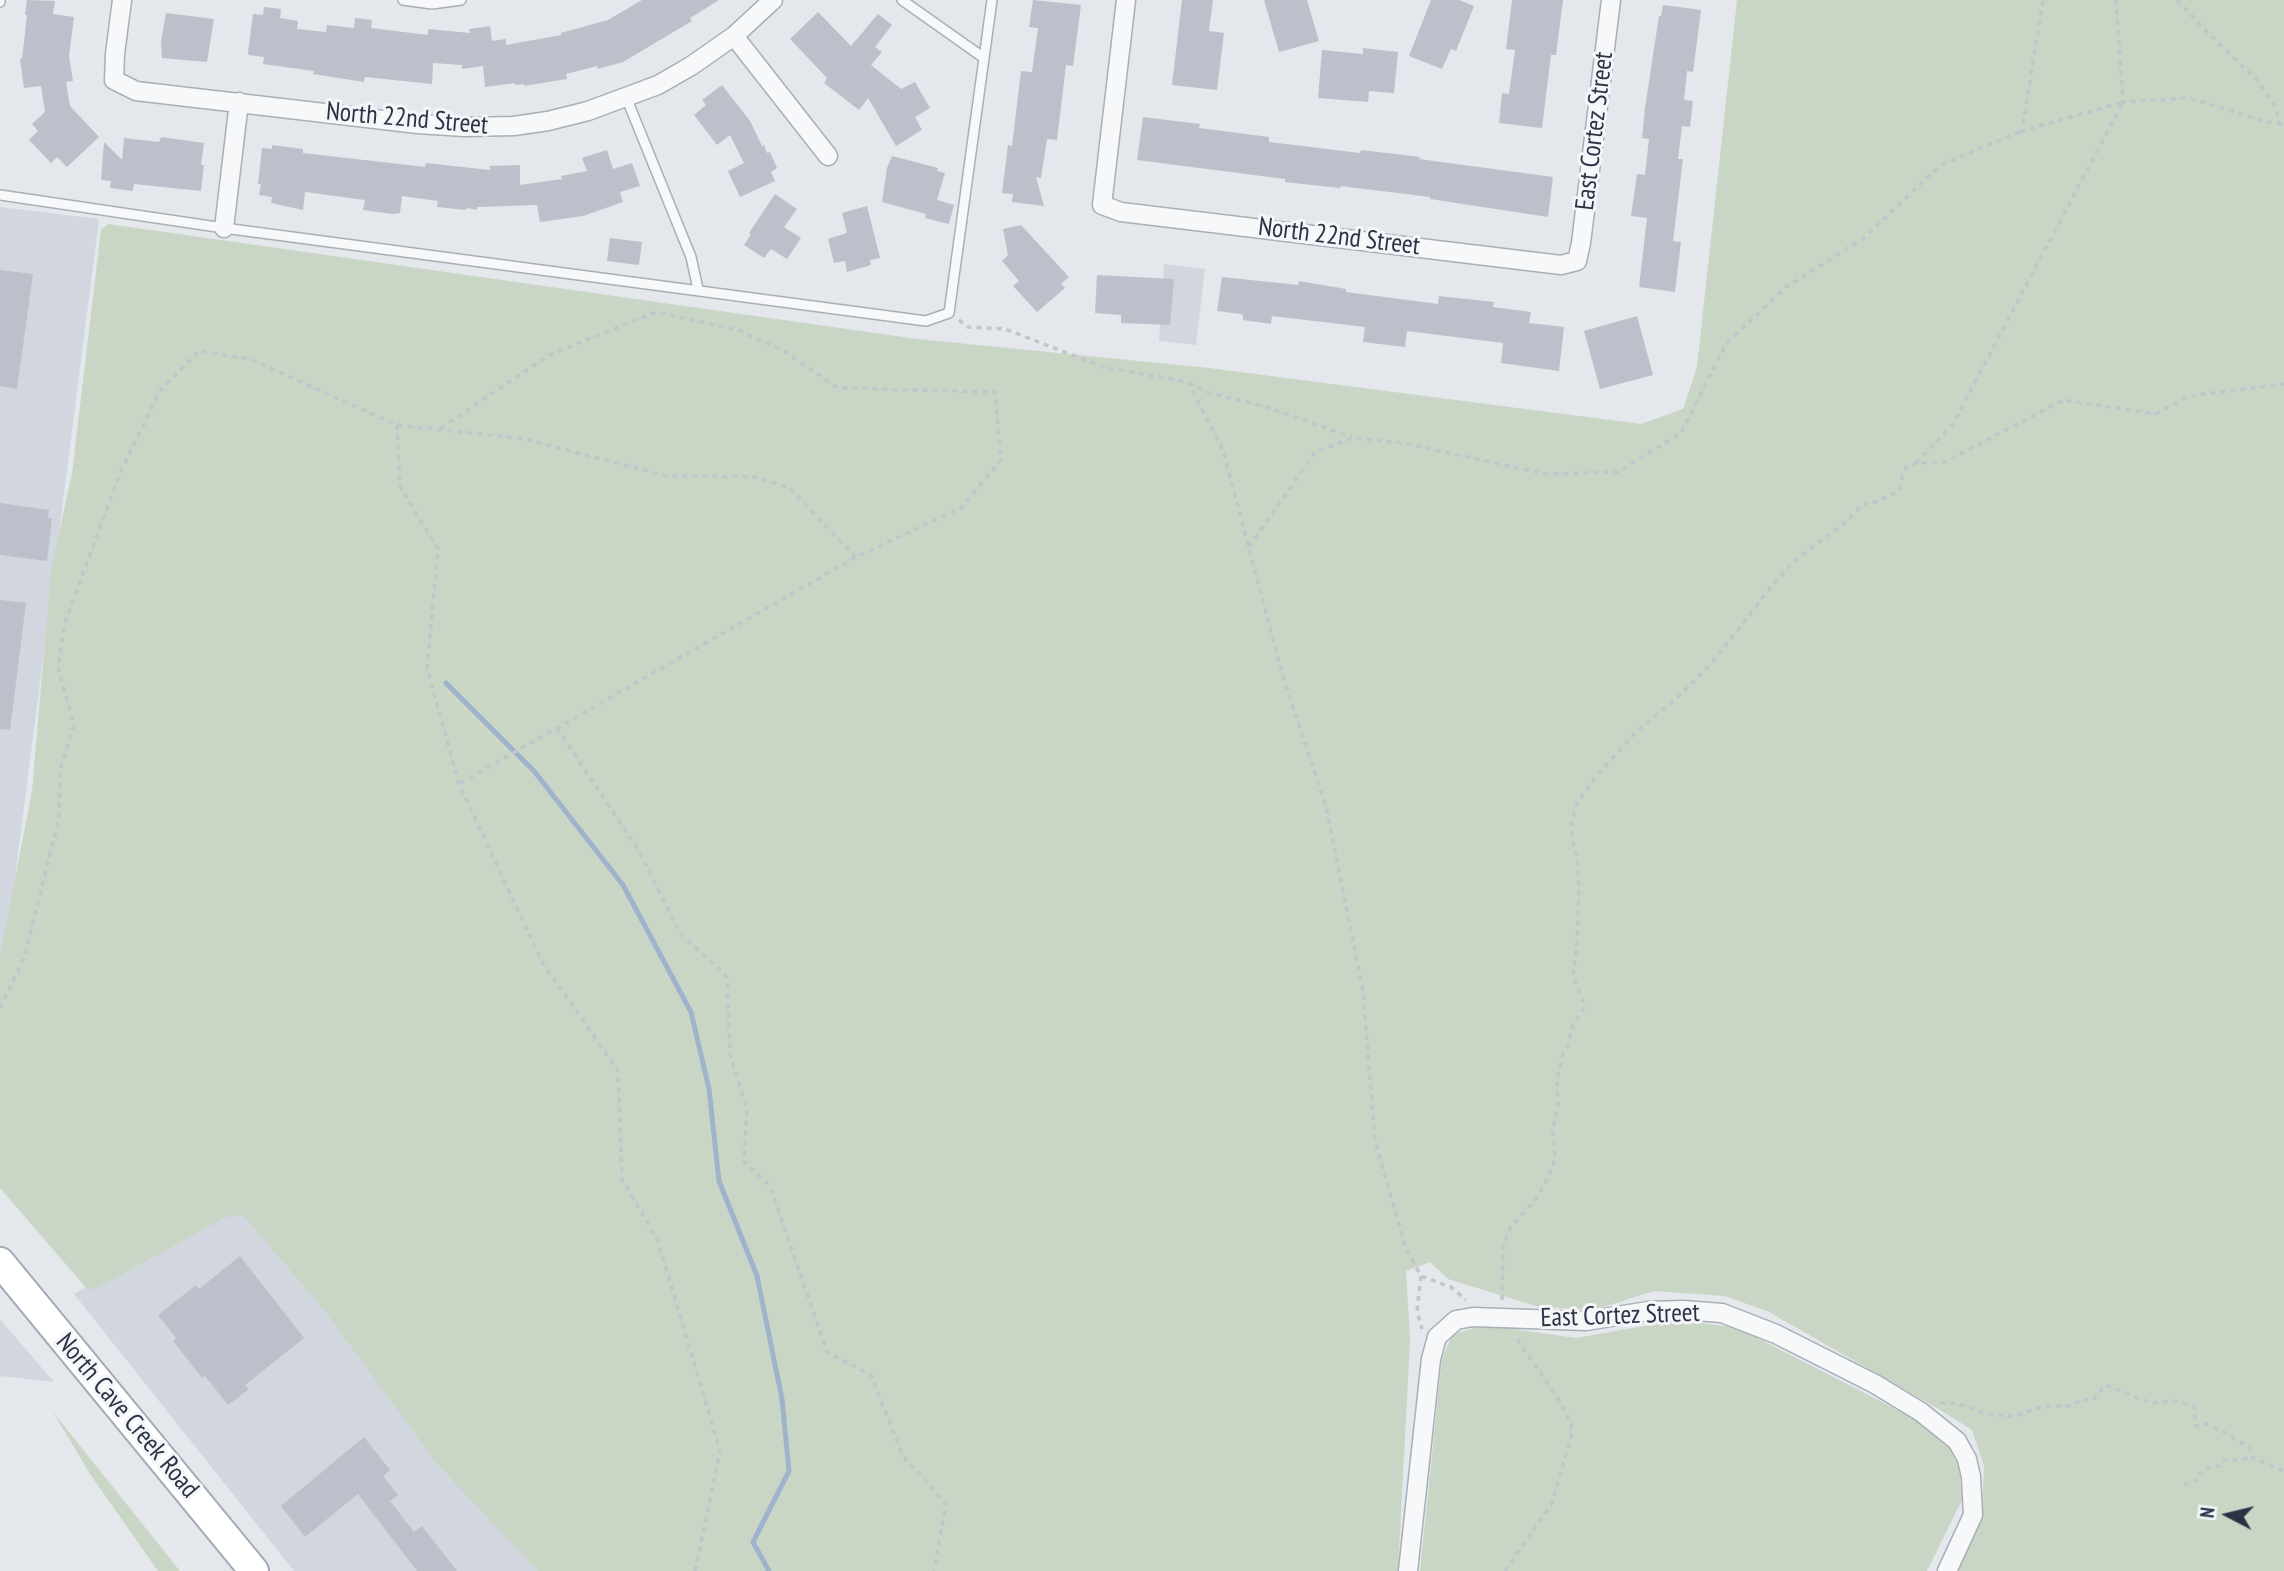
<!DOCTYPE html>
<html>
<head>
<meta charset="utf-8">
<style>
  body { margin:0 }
  #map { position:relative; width:2284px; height:1571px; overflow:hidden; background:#e4e7ec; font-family:"PT Sans Narrow",sans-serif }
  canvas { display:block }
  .north { position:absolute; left:2193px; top:1480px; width:70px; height:70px; -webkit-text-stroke:5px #f4f6f9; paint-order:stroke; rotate:277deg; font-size:19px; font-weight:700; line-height:28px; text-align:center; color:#2b3445 }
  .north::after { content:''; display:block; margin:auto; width:24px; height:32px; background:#2b3445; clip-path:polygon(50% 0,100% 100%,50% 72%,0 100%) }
</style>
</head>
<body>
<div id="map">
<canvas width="2284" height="1571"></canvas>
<div class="north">N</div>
</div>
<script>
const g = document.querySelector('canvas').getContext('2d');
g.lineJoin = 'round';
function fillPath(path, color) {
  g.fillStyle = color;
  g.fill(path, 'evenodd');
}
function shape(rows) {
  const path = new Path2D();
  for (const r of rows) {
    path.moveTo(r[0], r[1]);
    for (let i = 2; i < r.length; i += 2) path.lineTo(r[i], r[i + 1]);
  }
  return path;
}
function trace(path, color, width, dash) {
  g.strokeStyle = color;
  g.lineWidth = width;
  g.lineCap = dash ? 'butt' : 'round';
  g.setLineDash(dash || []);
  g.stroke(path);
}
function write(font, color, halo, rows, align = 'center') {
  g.font = font + ' "PT Sans Narrow",sans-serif';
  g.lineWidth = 6;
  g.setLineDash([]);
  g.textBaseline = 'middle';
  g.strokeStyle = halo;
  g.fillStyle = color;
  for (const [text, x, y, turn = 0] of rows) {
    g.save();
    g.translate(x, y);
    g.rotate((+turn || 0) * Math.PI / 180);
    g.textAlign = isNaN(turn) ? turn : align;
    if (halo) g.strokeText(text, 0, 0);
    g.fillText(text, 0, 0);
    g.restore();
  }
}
const built = shape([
  [0,207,99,219,0,996],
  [1164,264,1205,269,1196,345,1159,341],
  [241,1200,546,1571,294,1571,74,1294],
  [0,1319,54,1382,0,1376]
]);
const green = shape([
  [1737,0,2284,0,2284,1571,1955,1571,1982,1512,1984,1466,1972,1430,1942,1411,1769,1312,1725,1296,1654,1291,1594,1310,1539,1307,1448,1279,1430,1262,1406,1271,1410,1340,1398,1571,538,1571,438,1465,325,1311,242,1214,224,1218,99,1287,88,1290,0,1188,0,956,32,791,51,571,72,473,101,230,108,224,917,339,1209,368,1641,424,1683,409,1697,367],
  [1678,1320,1738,1328,1942,1433,1959,1467,1962,1500,1927,1571,1420,1571,1442,1358,1453,1334,1486,1325,1576,1338],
  [53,1412,180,1571,158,1571,90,1474]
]);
const stream = shape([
  [446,683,534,771,623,885,691,1012,709,1089,719,1181,757,1276,782,1399,789,1471,753,1542,769,1571]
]);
const building = shape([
  [27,0,55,1,53,14,74,17,69,56,73,81,66,82,70,106,99,137,67,167,57,157,51,163,29,140,38,131,32,124,45,112,41,86,24,88,20,59,22,59,27,15,25,15],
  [642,0,719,0,690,18,692,21,623,62,598,69,597,66,566,74,567,79,524,86,524,84,515,85,515,83,485,87,483,66,462,69,462,65,433,63,432,84,365,77,364,82,313,74,314,71,263,64,264,57,249,55,248,53,253,14,263,15,264,7,281,9,280,18,298,21,297,29,326,32,327,25,354,28,355,18,372,20,371,28,428,35,428,29,470,33,469,29,490,26,492,41,506,39,506,45,561,35,561,33,608,20],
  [1033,0,1081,5,1073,66,1066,65,1057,140,1047,139,1041,178,1036,177,1044,206,1012,202,1013,194,1002,193,1008,145,1012,146,1021,71,1032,72,1038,28,1029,27],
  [1182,0,1213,0,1209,31,1224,33,1217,90,1172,85],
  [1264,0,1307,0,1319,41,1279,52],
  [1431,0,1459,0,1474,6,1456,51,1451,49,1442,69,1409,56],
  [1512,0,1563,0,1556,55,1551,55,1542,128,1499,123,1502,93,1509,94,1515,50,1506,49],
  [1663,5,1701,10,1693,72,1687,71,1684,100,1693,101,1690,127,1682,126,1678,159,1683,159,1673,241,1681,242,1675,292,1639,287,1647,218,1631,216,1637,174,1645,175,1649,139,1642,138,1645,108,1659,16,1661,16],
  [818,12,851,46,878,14,892,25,875,47,882,52,871,65,901,89,915,82,930,108,915,117,922,130,896,146,868,98,859,110,824,83,827,78,790,39],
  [166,13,214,19,207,62,162,58,161,41],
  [1363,48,1398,52,1394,93,1369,91,1368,102,1318,98,1322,50,1363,54],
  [722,85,750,121,762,146,764,145,767,153,770,152,777,168,771,172,775,181,740,197,728,171,744,163,730,135,717,145,694,115,706,105,702,100],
  [1143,117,1200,124,1199,128,1269,137,1269,142,1360,153,1361,150,1420,157,1419,159,1553,177,1548,217,1430,199,1430,197,1341,186,1340,188,1285,182,1285,179,1137,160],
  [161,137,204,143,201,165,204,165,201,191,134,184,133,191,110,188,111,181,101,180,104,142,122,160,124,138,159,142],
  [272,145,303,149,303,153,425,167,426,163,490,170,490,166,520,165,520,185,562,179,561,176,587,171,582,158,607,150,613,169,632,163,640,186,620,192,623,202,583,216,540,222,537,205,477,207,477,210,467,208,466,210,437,207,438,201,402,196,400,213,393,214,363,210,365,200,305,192,303,210,271,203,272,197,259,195,261,184,258,184,262,148,272,149],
  [892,156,938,168,937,171,945,173,937,200,954,205,949,224,925,218,926,214,882,202,887,168],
  [775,194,797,209,784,227,801,238,787,259,771,249,764,258,744,245,751,234,749,233],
  [867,206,880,258,870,260,871,265,847,272,845,261,834,263,828,239,847,233,842,213],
  [1021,225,1069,277,1061,284,1065,288,1037,312,1013,286,1019,281,1002,261,1008,255,1003,229],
  [610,238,642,242,639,265,607,261],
  [0,270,33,274,17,389,0,386],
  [1097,275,1174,279,1170,325,1121,323,1121,315,1095,313],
  [1222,277,1298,285,1299,281,1346,289,1346,292,1438,304,1439,296,1494,302,1493,307,1531,312,1529,323,1564,327,1559,371,1501,363,1503,343,1407,331,1405,347,1363,342,1365,327,1272,316,1271,324,1243,320,1243,315,1240,314,1217,311],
  [1637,316,1653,375,1600,389,1584,331],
  [0,503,49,510,48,518,52,518,47,561,0,555],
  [0,600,26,603,10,730,0,729],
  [240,1256,304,1338,245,1385,249,1389,228,1405,205,1376,202,1378,173,1341,176,1338,158,1315,196,1285,199,1289],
  [364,1437,390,1470,383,1476,398,1495,390,1501,414,1532,422,1526,457,1571,417,1571,358,1494,305,1537,281,1506]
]);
const path = shape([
  [2116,0,2123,102,2189,98,2267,122,2284,124],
  [2177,0,2210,35,2258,81,2276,108,2279,123],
  [959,320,968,327,1005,329,1103,367,1188,382,1223,450,1283,677,1326,806,1363,991,1375,1141,1406,1249,1421,1276,1451,1287,1466,1300],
  [1189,383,1209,393,1267,407,1351,437],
  [397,425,400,486,438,549,427,668,459,784,542,962,618,1071,622,1179,658,1241,720,1451,695,1571],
  [441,428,549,355,656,312,738,330,784,351,838,388,995,392,1001,460,961,508,856,557,459,784],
  [1916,463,1953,424,2123,102,2022,131,2043,0],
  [1249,547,1315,452,1353,438,1403,443,1546,474,1618,472,1681,433,1726,344,1786,287,1864,238,1939,166,2022,131],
  [557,728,639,851,680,933,727,977,730,1055,747,1108,744,1161,770,1186,827,1352,871,1375,903,1456,946,1504,934,1571],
  [0,1008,24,958,59,819,60,770,74,725,58,667,65,622,121,471,160,391,199,351,250,359,397,425,524,439,667,476,754,477,788,487,856,557],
  [1421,1276,1417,1311,1422,1329],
  [1502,1300,1503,1247,1510,1228,1538,1197,1553,1167,1555,1154,1553,1134,1555,1115,1558,1108,1557,1081,1562,1056,1568,1045,1573,1025,1585,1006,1573,977,1577,943,1579,887,1577,856,1572,840,1571,823,1577,803,1593,780,1638,730,1679,696,1712,663,1775,582,1795,560,1848,520,1860,507,1868,502,1876,502,1899,491,1903,473,1906,468,1916,463,1945,462,2063,400,2156,414,2188,396,2284,384],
  [1940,1403,1957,1403,1983,1413,2013,1417,2044,1406,2072,1406,2081,1399,2093,1400,2105,1385,2151,1403,2177,1401,2194,1406,2196,1426,2207,1424,2228,1434,2249,1448,2253,1458,2284,1471],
  [2184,1485,2196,1481,2199,1474,2206,1472,2209,1467,2219,1466,2222,1461,2253,1458],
  [1505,1571,1552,1503,1572,1433,1571,1423,1559,1400,1515,1336]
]);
const lane = shape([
  [403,0,432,4,461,0],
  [902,0,984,58],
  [0,2,0,0],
  [626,97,691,257,698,289],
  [0,195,224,228,926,321,949,313,992,0]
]);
const street = shape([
  [122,0,115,54,114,80,136,91,418,124,464,127,514,126,548,121,588,111,658,85,691,66,734,36,773,0],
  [1126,0,1102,205,1121,212,1561,265,1577,261,1581,243,1611,0],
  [734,36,828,156],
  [224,228,239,102],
  [1408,1571,1431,1359,1437,1337,1456,1320,1473,1317,1586,1321,1648,1311,1683,1310,1722,1313,1776,1334,1875,1384,1921,1412,1957,1441,1967,1459,1971,1477,1973,1515,1947,1571]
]);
const primary = shape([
  [0,1262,254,1571]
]);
const streetNames = [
  ["North 22nd Street",407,119,5],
  ["East Cortez Street",1595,131,-83],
  ["North 22nd Street",1339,237,7],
  ["East Cortez Street",1620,1316,-2],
  ["North Cave Creek Road",127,1416,50]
];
fillPath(built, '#d2d6de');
fillPath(green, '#c9d6c5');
trace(stream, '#9fb4cc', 5);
fillPath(building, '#bbc0ca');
trace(lane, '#a9aeb7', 12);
trace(street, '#a9aeb7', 21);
trace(primary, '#a3abb8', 32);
trace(path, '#c2c5cb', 3.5, [5, 5]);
trace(lane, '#f7f8fa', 9);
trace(street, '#f7f8fa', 18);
trace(primary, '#fff', 28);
write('26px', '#2b3445', '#f4f6f9', streetNames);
</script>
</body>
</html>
